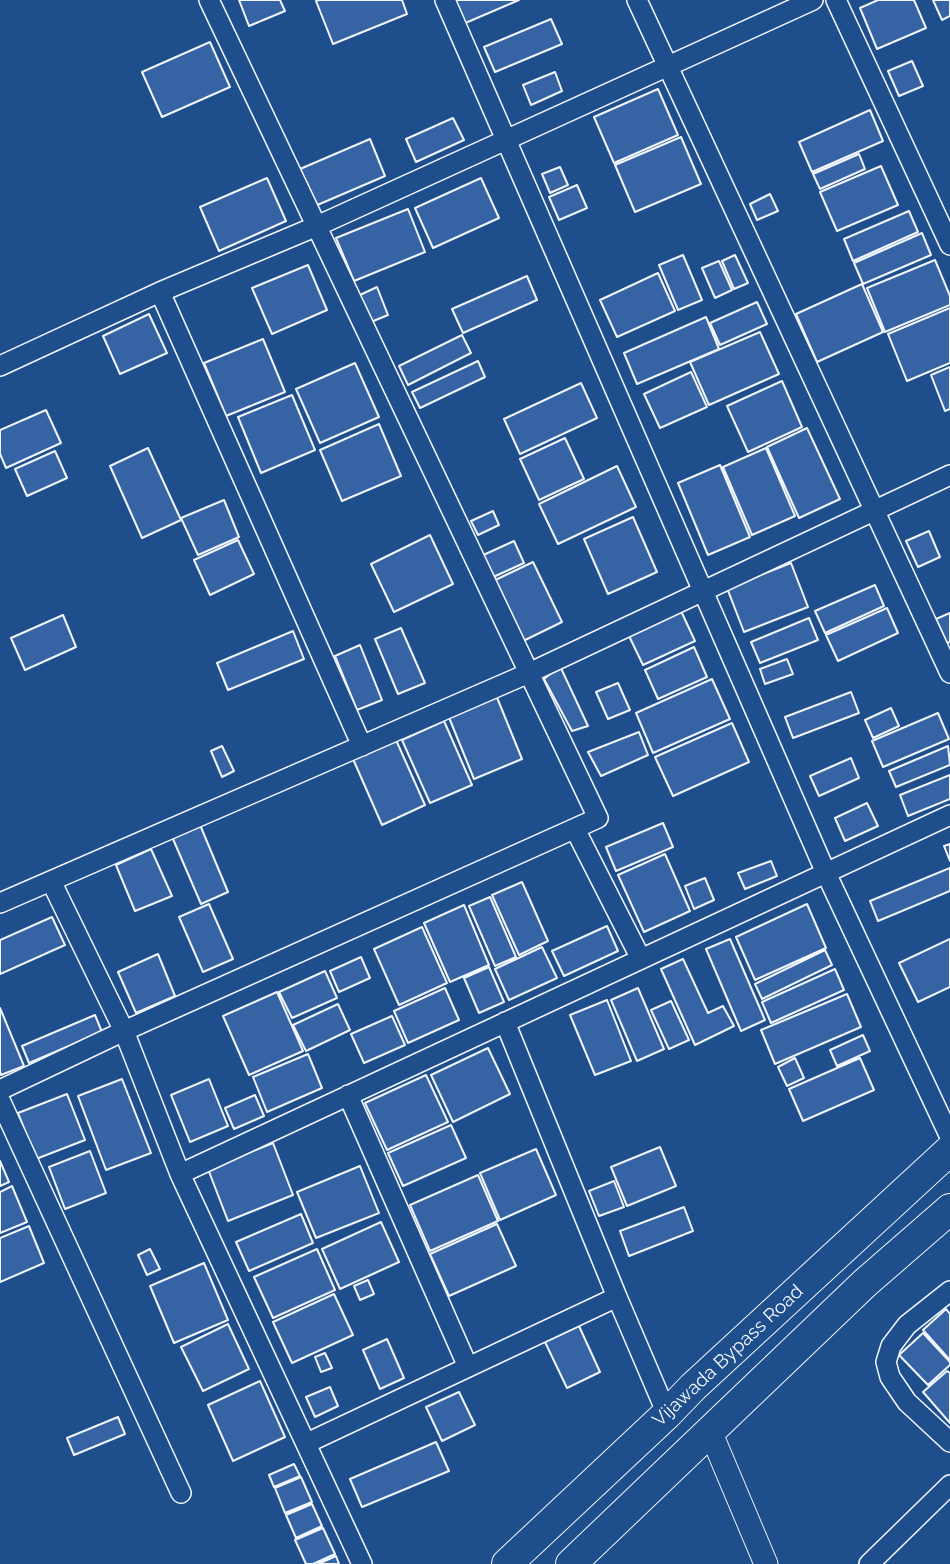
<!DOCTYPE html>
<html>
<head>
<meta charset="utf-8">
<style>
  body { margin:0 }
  canvas { display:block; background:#1f4e8c }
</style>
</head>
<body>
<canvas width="950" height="1564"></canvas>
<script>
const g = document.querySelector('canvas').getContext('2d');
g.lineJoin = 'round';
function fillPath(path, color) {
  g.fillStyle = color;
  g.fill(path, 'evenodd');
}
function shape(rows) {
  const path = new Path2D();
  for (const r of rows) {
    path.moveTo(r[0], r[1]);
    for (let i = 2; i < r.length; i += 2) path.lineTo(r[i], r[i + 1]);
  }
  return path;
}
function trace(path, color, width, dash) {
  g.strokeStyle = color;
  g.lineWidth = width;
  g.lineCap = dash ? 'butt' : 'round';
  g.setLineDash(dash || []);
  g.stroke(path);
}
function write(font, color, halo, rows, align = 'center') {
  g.font = font + ' Raleway,sans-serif';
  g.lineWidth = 5;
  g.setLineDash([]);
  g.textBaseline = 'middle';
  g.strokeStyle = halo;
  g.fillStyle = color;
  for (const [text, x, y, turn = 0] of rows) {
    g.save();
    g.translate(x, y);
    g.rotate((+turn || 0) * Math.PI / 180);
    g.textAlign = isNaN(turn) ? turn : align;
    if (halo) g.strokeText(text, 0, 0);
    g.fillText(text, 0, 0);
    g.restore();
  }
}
const building = shape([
  [239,0,280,0,285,11,249,26,239,0],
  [319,0,402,0,407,14,333,44,316,1,319,0],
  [453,0,519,0,463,24,453,0],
  [878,0,914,0,926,28,877,49,860,8,878,0],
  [933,0,950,0,950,16,942,20,933,0],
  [551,19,562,44,495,72,484,47,551,19],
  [210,42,230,87,162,117,142,72,210,42],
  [912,61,923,86,899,96,888,71,912,61],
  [555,72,562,91,531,105,523,85,555,72],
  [658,89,678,135,614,163,594,117,658,89],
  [870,110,883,141,812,172,799,142,870,110],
  [453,118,464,140,416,162,406,139,453,118],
  [681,137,701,184,635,212,615,165,681,137],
  [370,139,385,176,315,206,300,169,370,139],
  [859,154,865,169,820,189,813,174,859,154],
  [881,166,898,205,837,231,820,192,881,166],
  [560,167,568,185,550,193,542,174,560,167],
  [267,178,286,221,219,251,200,207,267,178],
  [481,178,499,218,433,248,415,208,481,178],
  [577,185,587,208,559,220,549,197,577,185],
  [770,194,778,211,757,220,750,204,770,194],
  [408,209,425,252,354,281,336,238,408,209],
  [909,211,918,232,853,261,844,239,909,211],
  [922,233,931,255,863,284,854,263,922,233],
  [683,255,702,300,678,310,659,265,683,255],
  [735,255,748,283,734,289,722,261,735,255],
  [935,260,950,296,950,305,885,332,867,288,935,260],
  [719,261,732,290,715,298,702,268,719,261],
  [308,265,327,310,272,334,252,288,308,265],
  [658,273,675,311,617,337,600,300,658,273],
  [527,276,537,300,463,333,452,309,527,276],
  [862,284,883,332,817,362,796,314,862,284],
  [377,287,388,315,371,322,360,295,377,287],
  [757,302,767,324,720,345,710,323,757,302],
  [950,308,950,363,907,381,888,334,950,308],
  [149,314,167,353,120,374,103,336,149,314],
  [706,317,719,349,637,384,624,353,706,317],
  [760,332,779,374,709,405,690,362,760,332],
  [462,335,471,353,408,385,399,366,462,335],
  [263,339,285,392,226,416,204,363,263,339],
  [478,361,485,377,420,408,412,392,478,361],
  [355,363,379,417,320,443,296,389,355,363],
  [950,367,950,409,945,411,931,375,950,367],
  [691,372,707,407,660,428,644,394,691,372],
  [782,381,802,427,748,452,727,406,782,381],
  [581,383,597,418,520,454,504,419,581,383],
  [292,395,315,450,261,473,238,417,292,395],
  [46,410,61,443,6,468,0,454,0,430,46,410],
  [379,424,401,476,342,501,320,450,379,424],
  [807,428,840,499,799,518,767,447,807,428],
  [565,438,584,479,539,500,520,459,565,438],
  [148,448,181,520,142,538,110,466,148,448],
  [766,448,795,516,752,535,723,467,766,448],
  [55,451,67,478,27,496,15,469,55,451],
  [720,465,750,537,708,555,678,483,720,465],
  [617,466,636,507,558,544,539,504,617,466],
  [224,500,239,537,198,555,181,518,224,500],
  [493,511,499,525,478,535,471,521,493,511],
  [633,517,657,572,608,594,584,539,633,517],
  [929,531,940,557,918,567,906,541,929,531],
  [430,535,453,584,394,612,371,564,430,535],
  [238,540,254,574,210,595,194,560,238,540],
  [514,541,524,563,489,579,479,557,514,541],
  [533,562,562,622,517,644,489,583,533,562],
  [791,563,808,607,744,632,727,588,791,563],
  [875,585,884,606,825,633,815,611,875,585],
  [887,608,898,633,838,661,826,635,887,608],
  [681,611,695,641,643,665,629,636,681,611],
  [950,613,950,642,947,643,936,619,950,613],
  [63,615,76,647,25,670,11,638,63,615],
  [809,618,818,640,760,663,751,642,809,618],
  [401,628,425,683,398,694,375,639,401,628],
  [293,631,304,659,228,690,217,663,293,631],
  [360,645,382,700,357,710,335,656,360,645],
  [694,647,707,677,658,699,645,670,694,647],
  [787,659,793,674,765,684,760,669,787,659],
  [560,666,588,726,572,731,544,679,560,666],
  [712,679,730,719,653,753,636,713,712,679],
  [618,683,630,710,608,719,596,692,618,683],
  [851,692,859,713,793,738,785,717,851,692],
  [496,695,522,759,474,779,448,715,496,695],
  [891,708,899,726,873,738,865,720,891,708],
  [938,713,949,739,883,767,872,741,938,713],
  [444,721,472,785,430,803,402,740,444,721],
  [732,723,749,762,673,796,655,757,732,723],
  [639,732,648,755,601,776,588,752,639,732],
  [396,740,425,805,382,825,353,759,396,740],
  [222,746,234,771,222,777,211,751,222,746],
  [948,746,950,765,896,787,889,771,948,746],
  [851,758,859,778,819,796,810,776,851,758],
  [950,775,950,799,908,816,900,795,950,775],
  [867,803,878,826,845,841,835,818,867,803],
  [198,820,228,892,201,904,170,832,198,820],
  [663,823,673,847,616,871,606,847,663,823],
  [950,844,950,861,944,846,950,844],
  [151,849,172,896,135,911,116,865,151,849],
  [665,854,690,911,644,932,618,875,665,854],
  [771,861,777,876,745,889,738,873,771,861],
  [950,868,950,891,878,921,870,901,950,868],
  [705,878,714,900,694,909,685,886,705,878],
  [522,882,548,941,519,955,492,895,522,882],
  [490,897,516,957,495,966,469,906,490,897],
  [209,904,233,959,203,972,179,917,209,904],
  [807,904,826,948,755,980,736,937,807,904],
  [464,905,489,965,450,982,424,923,464,905],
  [52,917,65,945,0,974,0,940,52,917],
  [607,926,618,951,564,976,552,951,607,926],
  [422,927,447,983,399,1005,374,949,422,927],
  [730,939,765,1020,741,1031,706,949,730,939],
  [950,939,950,987,918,1002,899,963,950,939],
  [542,947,557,978,509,1000,495,969,542,947],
  [825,950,832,965,762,999,755,984,825,950],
  [158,954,175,996,136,1013,118,972,158,954],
  [361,957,370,978,339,992,330,971,361,957],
  [683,959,708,1013,723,1006,734,1026,695,1045,661,969,683,959],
  [489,967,504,1002,479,1013,464,978,489,967],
  [835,969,844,990,771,1023,762,1002,835,969],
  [325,971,337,998,292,1018,279,992,325,971],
  [445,988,459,1020,408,1043,394,1011,445,988],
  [638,988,664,1049,637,1061,611,1000,638,988],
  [277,992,303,1051,249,1075,223,1016,277,992],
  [847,994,861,1027,775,1064,761,1030,847,994],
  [607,1000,631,1061,595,1075,570,1015,607,1000],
  [671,1001,689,1040,669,1049,651,1010,671,1001],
  [338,1004,350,1030,306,1051,293,1025,338,1004],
  [0,1008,24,1066,1,1075,0,1072,0,1008],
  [95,1015,102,1032,29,1063,22,1046,95,1015],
  [392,1016,405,1045,364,1063,351,1034,392,1016],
  [863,1035,870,1051,837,1066,830,1050,863,1035],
  [488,1048,510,1094,453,1122,431,1075,488,1048],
  [308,1054,322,1088,267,1112,253,1077,308,1054],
  [795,1058,804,1078,787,1086,778,1067,795,1058],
  [860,1058,874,1090,803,1121,789,1089,860,1058],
  [426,1075,448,1122,387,1150,365,1103,426,1075],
  [122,1079,151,1153,106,1170,78,1096,122,1079],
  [209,1079,228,1126,190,1142,171,1095,209,1079],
  [67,1094,85,1140,36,1159,18,1113,67,1094],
  [255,1095,264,1116,234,1129,225,1108,255,1095],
  [451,1125,466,1158,403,1186,388,1153,451,1125],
  [273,1143,293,1195,228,1221,208,1169,273,1143],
  [660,1147,676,1186,627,1206,611,1167,660,1147],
  [536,1149,556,1195,500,1220,480,1173,536,1149],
  [90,1151,106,1193,65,1209,49,1167,90,1151],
  [0,1161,9,1182,0,1186,0,1161],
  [360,1166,379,1213,316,1238,297,1192,360,1166],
  [478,1175,498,1221,430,1251,410,1205,478,1175],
  [614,1181,624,1207,599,1216,589,1191,614,1181],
  [12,1186,27,1222,0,1233,0,1192,12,1186],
  [684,1207,693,1231,629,1256,620,1231,684,1207],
  [301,1214,313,1243,249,1271,236,1242,301,1214],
  [381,1222,399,1262,340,1289,322,1249,381,1222],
  [497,1224,516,1266,449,1296,430,1254,497,1224],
  [29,1226,44,1263,0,1282,0,1238,29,1226],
  [150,1249,160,1269,147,1275,138,1255,150,1249],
  [317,1249,335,1290,273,1318,254,1277,317,1249],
  [204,1263,228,1320,174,1343,150,1286,204,1263],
  [368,1280,374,1294,360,1300,354,1286,368,1280],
  [334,1294,353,1335,292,1363,273,1322,334,1294],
  [946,1309,950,1314,950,1360,923,1330,946,1309],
  [228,1324,249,1369,203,1391,181,1347,228,1324],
  [579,1326,600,1372,567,1388,545,1342,579,1326],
  [923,1333,950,1362,950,1365,928,1385,899,1355,923,1333],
  [387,1339,404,1378,380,1389,363,1350,387,1339],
  [325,1353,332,1368,321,1372,315,1357,325,1353],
  [947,1371,950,1373,950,1423,923,1392,947,1371],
  [260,1381,285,1437,233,1461,208,1405,260,1381],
  [330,1387,338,1406,315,1417,306,1397,330,1387],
  [459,1392,475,1425,442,1441,426,1407,459,1392],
  [118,1417,125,1434,74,1455,67,1438,118,1417],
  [436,1442,449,1471,362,1507,350,1479,436,1442],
  [294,1464,300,1476,274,1487,269,1475,294,1464],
  [301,1477,312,1502,285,1513,275,1488,301,1477],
  [312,1504,322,1526,296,1538,286,1515,312,1504],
  [323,1528,335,1554,313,1564,306,1564,295,1540,323,1528],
  [336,1556,339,1564,318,1564,336,1556]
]);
const minor = shape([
  [445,0,826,873,950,1137],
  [637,0,950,673],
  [836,0,950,245],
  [0,366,160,292],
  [362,746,160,292,317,226,813,0],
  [575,829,641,959],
  [51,881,124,1031,180,1174,362,1564],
  [0,903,529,673,950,475],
  [505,1022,617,1297],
  [0,1090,124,1031,598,818,209,0],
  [348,1095,468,1367],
  [0,1100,181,1493],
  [180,1174,950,815],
  [950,1291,907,1325,891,1346,886,1362,890,1377,907,1402,950,1442],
  [307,1443,617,1297,667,1414],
  [869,1564,950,1485]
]);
const tertiary = shape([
  [710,1431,766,1564]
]);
const primary = shape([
  [507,1564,667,1414,693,1387,950,1150],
  [571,1564,865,1283,950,1209]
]);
const streetNames = [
  ["Vijawada Bypass Road",728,1356,-43]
];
fillPath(building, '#3563a3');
trace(building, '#f2f6ff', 2);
trace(minor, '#f2f6ff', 22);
trace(tertiary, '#f2f6ff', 25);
trace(primary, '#f2f6ff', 32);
trace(minor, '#1f4e8c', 19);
trace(tertiary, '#1f4e8c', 23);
trace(primary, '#1f4e8c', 30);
write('19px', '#f2f6ff', '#1f4e8c', streetNames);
</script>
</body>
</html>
